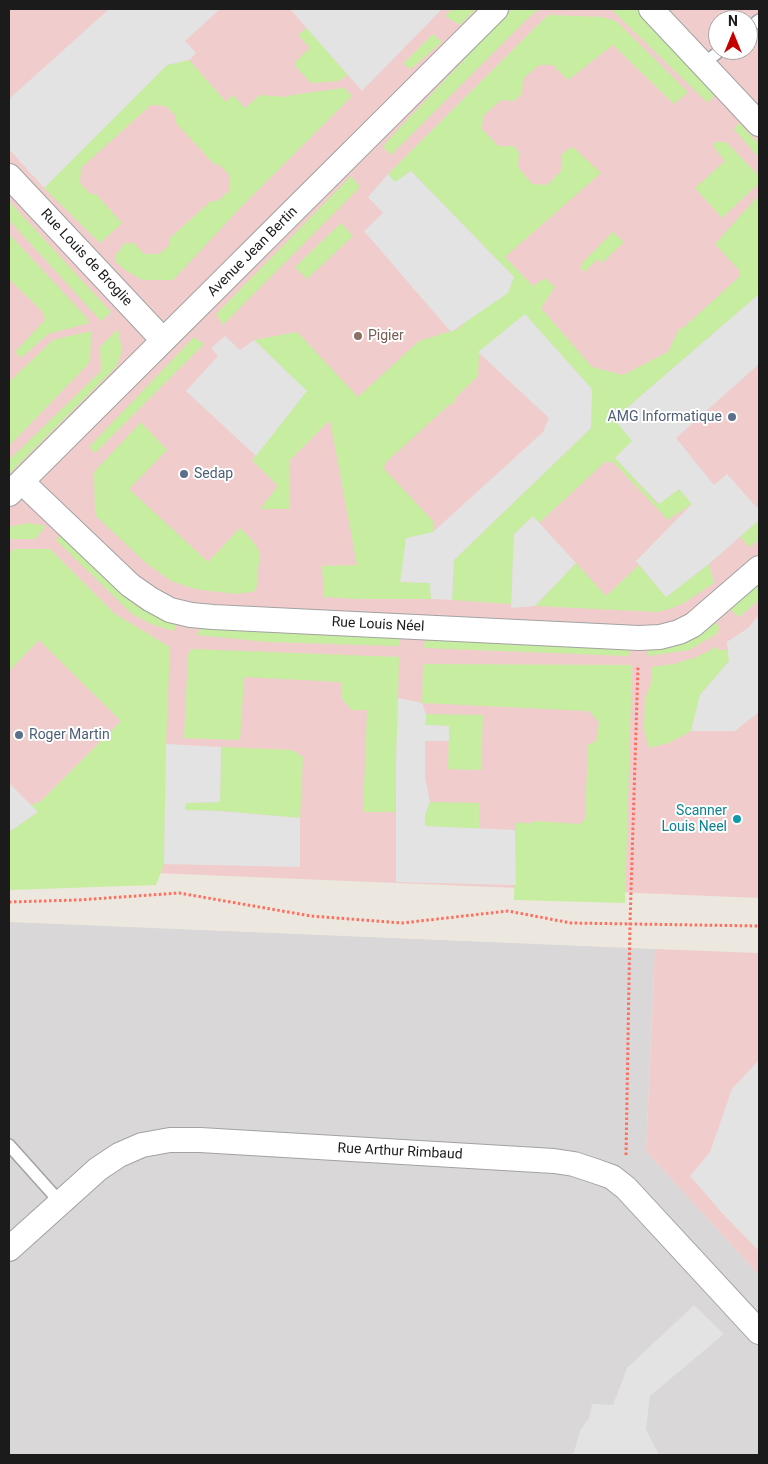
<!DOCTYPE html>
<html>
<head>
<meta charset="utf-8">
<style>
  body { margin:0 }
  #map { position:relative; width:768px; height:1464px; overflow:hidden; background:#ede8df; font-family:Roboto,sans-serif }
  canvas { display:block }
  .frame { position:absolute; inset:0; border:10px solid #1b1b1b; pointer-events:none }
  .north { position:absolute; left:708px; top:10px; width:50px; height:50px; box-sizing:border-box; background:#fff; border:1px solid #a4a4a4; border-radius:50%; rotate:0deg; font-size:14px; font-weight:700; line-height:20px; text-align:center; color:#1b1b1b }
  .north::after { content:''; display:block; margin:auto; width:18px; height:22px; background:#c50001; clip-path:polygon(50% 0,100% 100%,50% 72%,0 100%) }
</style>
</head>
<body>
<div id="map">
<canvas width="768" height="1464"></canvas>
<div class="frame"></div>
<div class="north">N</div>
</div>
<script>
const g = document.querySelector('canvas').getContext('2d');
g.lineJoin = 'round';
function fillPath(path, color) {
  g.fillStyle = color;
  g.fill(path, 'evenodd');
}
function shape(rows) {
  const path = new Path2D();
  for (const r of rows) {
    path.moveTo(r[0], r[1]);
    for (let i = 2; i < r.length; i += 2) path.lineTo(r[i], r[i + 1]);
  }
  return path;
}
function trace(path, color, width, dash) {
  g.strokeStyle = color;
  g.lineWidth = width;
  g.lineCap = dash ? 'butt' : 'round';
  g.setLineDash(dash || []);
  g.stroke(path);
}
function write(font, color, halo, rows, align = 'center') {
  g.font = font + ' Roboto,sans-serif';
  g.lineWidth = 4;
  g.setLineDash([]);
  g.textBaseline = 'middle';
  g.strokeStyle = halo;
  g.fillStyle = color;
  for (const [text, x, y, turn = 0] of rows) {
    g.save();
    g.translate(x, y);
    g.rotate((+turn || 0) * Math.PI / 180);
    g.textAlign = isNaN(turn) ? turn : align;
    if (halo) g.strokeText(text, 0, 0);
    g.fillText(text, 0, 0);
    g.restore();
  }
}
const residential = shape([
  [9,922,655,949,646,1151,759,1275,759,1455,9,1455]
]);
const commercial = shape([
  [9,9,759,9,759,898,9,867],
  [718,20,748,20,748,50,718,50],
  [655,949,759,953,759,1275,646,1151]
]);
const grass = shape([
  [453,9,476,9,460,25,445,16],
  [512,9,539,9,527,19,391,155,383,147,389,139],
  [611,9,637,9,717,92,708,103],
  [548,15,602,17,616,21,688,92,674,104,613,45,568,80,553,65,539,65,523,79,522,94,514,101,501,100,483,116,482,129,498,146,513,146,519,152,518,167,532,184,547,185,562,170,562,154,570,148,574,148,601,173,505,257,533,286,545,278,555,287,541,308,592,367,623,375,668,352,679,329,683,328,739,277,740,271,715,244,759,195,759,294,614,419,633,441,615,458,658,504,679,489,692,504,668,520,613,462,605,462,539,523,533,516,514,534,511,604,452,600,454,560,591,428,479,352,478,376,455,398,454,404,450,404,385,463,384,469,433,521,433,532,400,582,430,583,431,599,359,599,324,597,322,566,357,565,330,420,289,461,290,509,260,509,278,486,252,460,306,391,254,340,297,332,358,397,419,341,458,329,514,277,411,171,395,183,388,174],
  [307,28,320,43,348,75,339,81,311,83,295,66,295,62,310,48,298,35],
  [433,34,442,42,411,69,403,64],
  [189,60,226,102,233,95,245,108,260,95,284,97,292,95,344,88,352,96,240,208,173,280,142,280,125,270,116,262,115,256,125,243,134,243,144,254,159,254,170,245,170,238,211,201,218,201,229,191,230,176,220,165,214,164,176,123,176,116,166,106,151,105,81,168,80,183,90,194,96,194,122,223,100,243,44,188,167,65],
  [739,123,759,144,759,158,734,129],
  [715,142,726,142,759,176,759,183,722,218,695,188,725,161,713,146],
  [351,176,360,187,223,325,216,314],
  [9,201,111,312,101,321,9,220],
  [341,223,353,236,307,279,295,267],
  [613,232,624,242,602,263,598,259,584,272,580,267,583,262],
  [9,234,87,318,89,323,48,334,21,358,15,352,45,320,42,311,9,279],
  [118,329,122,351,116,367,9,474,9,460,101,371,100,347],
  [91,331,90,362,9,446,9,382,53,340],
  [194,337,204,344,95,453,89,447],
  [141,422,167,450,129,489,208,562,240,528,252,540,260,552,256,591,237,594,210,591,195,589,171,581,146,563,95,515,94,472],
  [759,518,759,539,750,547,740,537],
  [28,523,46,526,35,539,9,539,9,527],
  [61,534,136,606,177,623,174,631,151,624,132,614,56,540],
  [14,549,50,549,115,614,170,647,166,744,164,864,156,885,9,890,9,832,38,812,31,805,40,802,121,721,39,640,9,671,9,554],
  [576,563,606,596,639,565,666,597,709,564,714,583,684,603,672,608,658,612,535,606],
  [759,584,759,600,739,617,730,609],
  [715,621,719,627,718,633,689,650,648,656,646,649],
  [201,627,400,638,399,646,268,642,197,635],
  [425,640,629,648,629,656,424,648],
  [716,647,719,650,728,650,729,661,700,695,691,731,669,743,649,748,644,729,645,699,652,680,652,667,674,664,697,657],
  [191,649,399,657,395,812,363,812,367,710,352,710,341,698,341,682,244,677,240,740,184,738,188,655],
  [423,664,632,665,625,903,514,900,516,823,534,823,534,821,580,824,585,819,588,745,596,741,599,722,589,711,422,703],
  [426,714,483,715,481,770,448,769,449,726,425,725],
  [221,747,292,750,303,757,300,818,221,811,185,810,186,803,220,802],
  [430,802,479,803,479,829,425,826,425,815]
]);
const parking = shape([
  [106,9,220,9,185,41,196,53,189,60,167,65,44,188,9,149,9,99,108,10],
  [290,9,442,9,362,91],
  [411,171,514,277,508,293,451,332,364,231,383,213,368,197,388,174,395,182],
  [759,294,759,364,676,438,714,485,727,474,759,510,759,520,709,564,666,597,636,561,692,504,679,489,659,504,615,458,632,441,614,419],
  [525,314,592,389,591,428,454,560,452,600,431,599,430,583,400,582,406,538,433,532,543,432,549,418,478,352],
  [225,336,240,350,254,340,307,391,256,456,186,391,218,356,211,348],
  [533,516,576,563,535,606,511,608,514,534],
  [759,615,759,712,735,731,691,731,700,695,729,661,727,642,748,628],
  [398,698,422,703,426,714,425,725,449,726,449,741,425,741,425,777,430,802,425,815,425,826,515,830,516,885,396,882,396,761],
  [166,744,221,747,220,802,186,803,185,810,221,811,300,818,300,867,164,864],
  [9,783,38,812,9,832],
  [759,1060,759,1251,723,1214,690,1176,710,1152,732,1089],
  [694,1305,724,1334,650,1396,646,1429,659,1455,571,1455,574,1452,580,1431,589,1418,592,1404,613,1405,627,1368]
]);
const path = shape([
  [9,902,78,900,179,893,311,916,402,923,508,911,571,923,759,926],
  [626,1155,630,923,638,666]
]);
const lane = shape([
  [748,29,759,20],
  [703,64,721,50],
  [9,1145,60,1202]
]);
const street = shape([
  [651,9,759,124],
  [9,176,163,340],
  [22,482,130,585,150,599,170,610,191,615,213,617,639,638,660,637,679,632,693,625,759,568],
  [9,494,496,9],
  [9,1249,98,1169,119,1155,142,1145,170,1140,200,1140,554,1161,574,1164,595,1171,612,1177,626,1188,759,1332]
]);
const markers = [
  [358,336,5,"#8d6e63"],
  [732,417,5,"#5c6f8a"],
  [184,474,5,"#5c6f8a"],
  [19,735,5,"#5c6f8a"],
  [737,819,5,"#0f9aa8"]
];
const streetNames = [
  ["Avenue Jean Bertin",253,252,-45],
  ["Rue Louis de Broglie",86,258,47],
  ["Rue Louis Néel",378,625,3],
  ["Rue Arthur Rimbaud",400,1152,3]
];
const educationNames = [
  ["Pigier",368,336]
];
const serviceNames = [
  ["AMG Informatique",722,417,"right"],
  ["Sedap",194,474],
  ["Roger Martin",29,735]
];
const cultureNames = [
  ["Scanner",727,811],
  ["Louis Neel",727,827]
];
fillPath(residential, '#d9d7d7');
fillPath(commercial, '#f0cdcc');
fillPath(grass, '#c6eda0');
fillPath(parking, '#e3e3e3');
trace(lane, '#a2a2a2', 14);
trace(street, '#a2a2a2', 26);
trace(path, '#ff6e5e', 3, [2.5, 2.5]);
trace(lane, '#fff', 11);
trace(street, '#fff', 24);
for (const [x, y, r, color] of markers) {
  const dot = new Path2D();
  dot.arc(x, y, r, 0, 2 * Math.PI);
  g.fillStyle = color;
  g.fill(dot);
  trace(dot, '#fff', 2);
}
write('14px', '#1b1b1b', '#fff', streetNames);
write('14px', '#785e54', '#fff', educationNames, 'left');
write('14px', '#4e5e75', '#fff', serviceNames, 'left');
write('14px', '#0d838f', '#fff', cultureNames, 'right');
</script>
</body>
</html>
